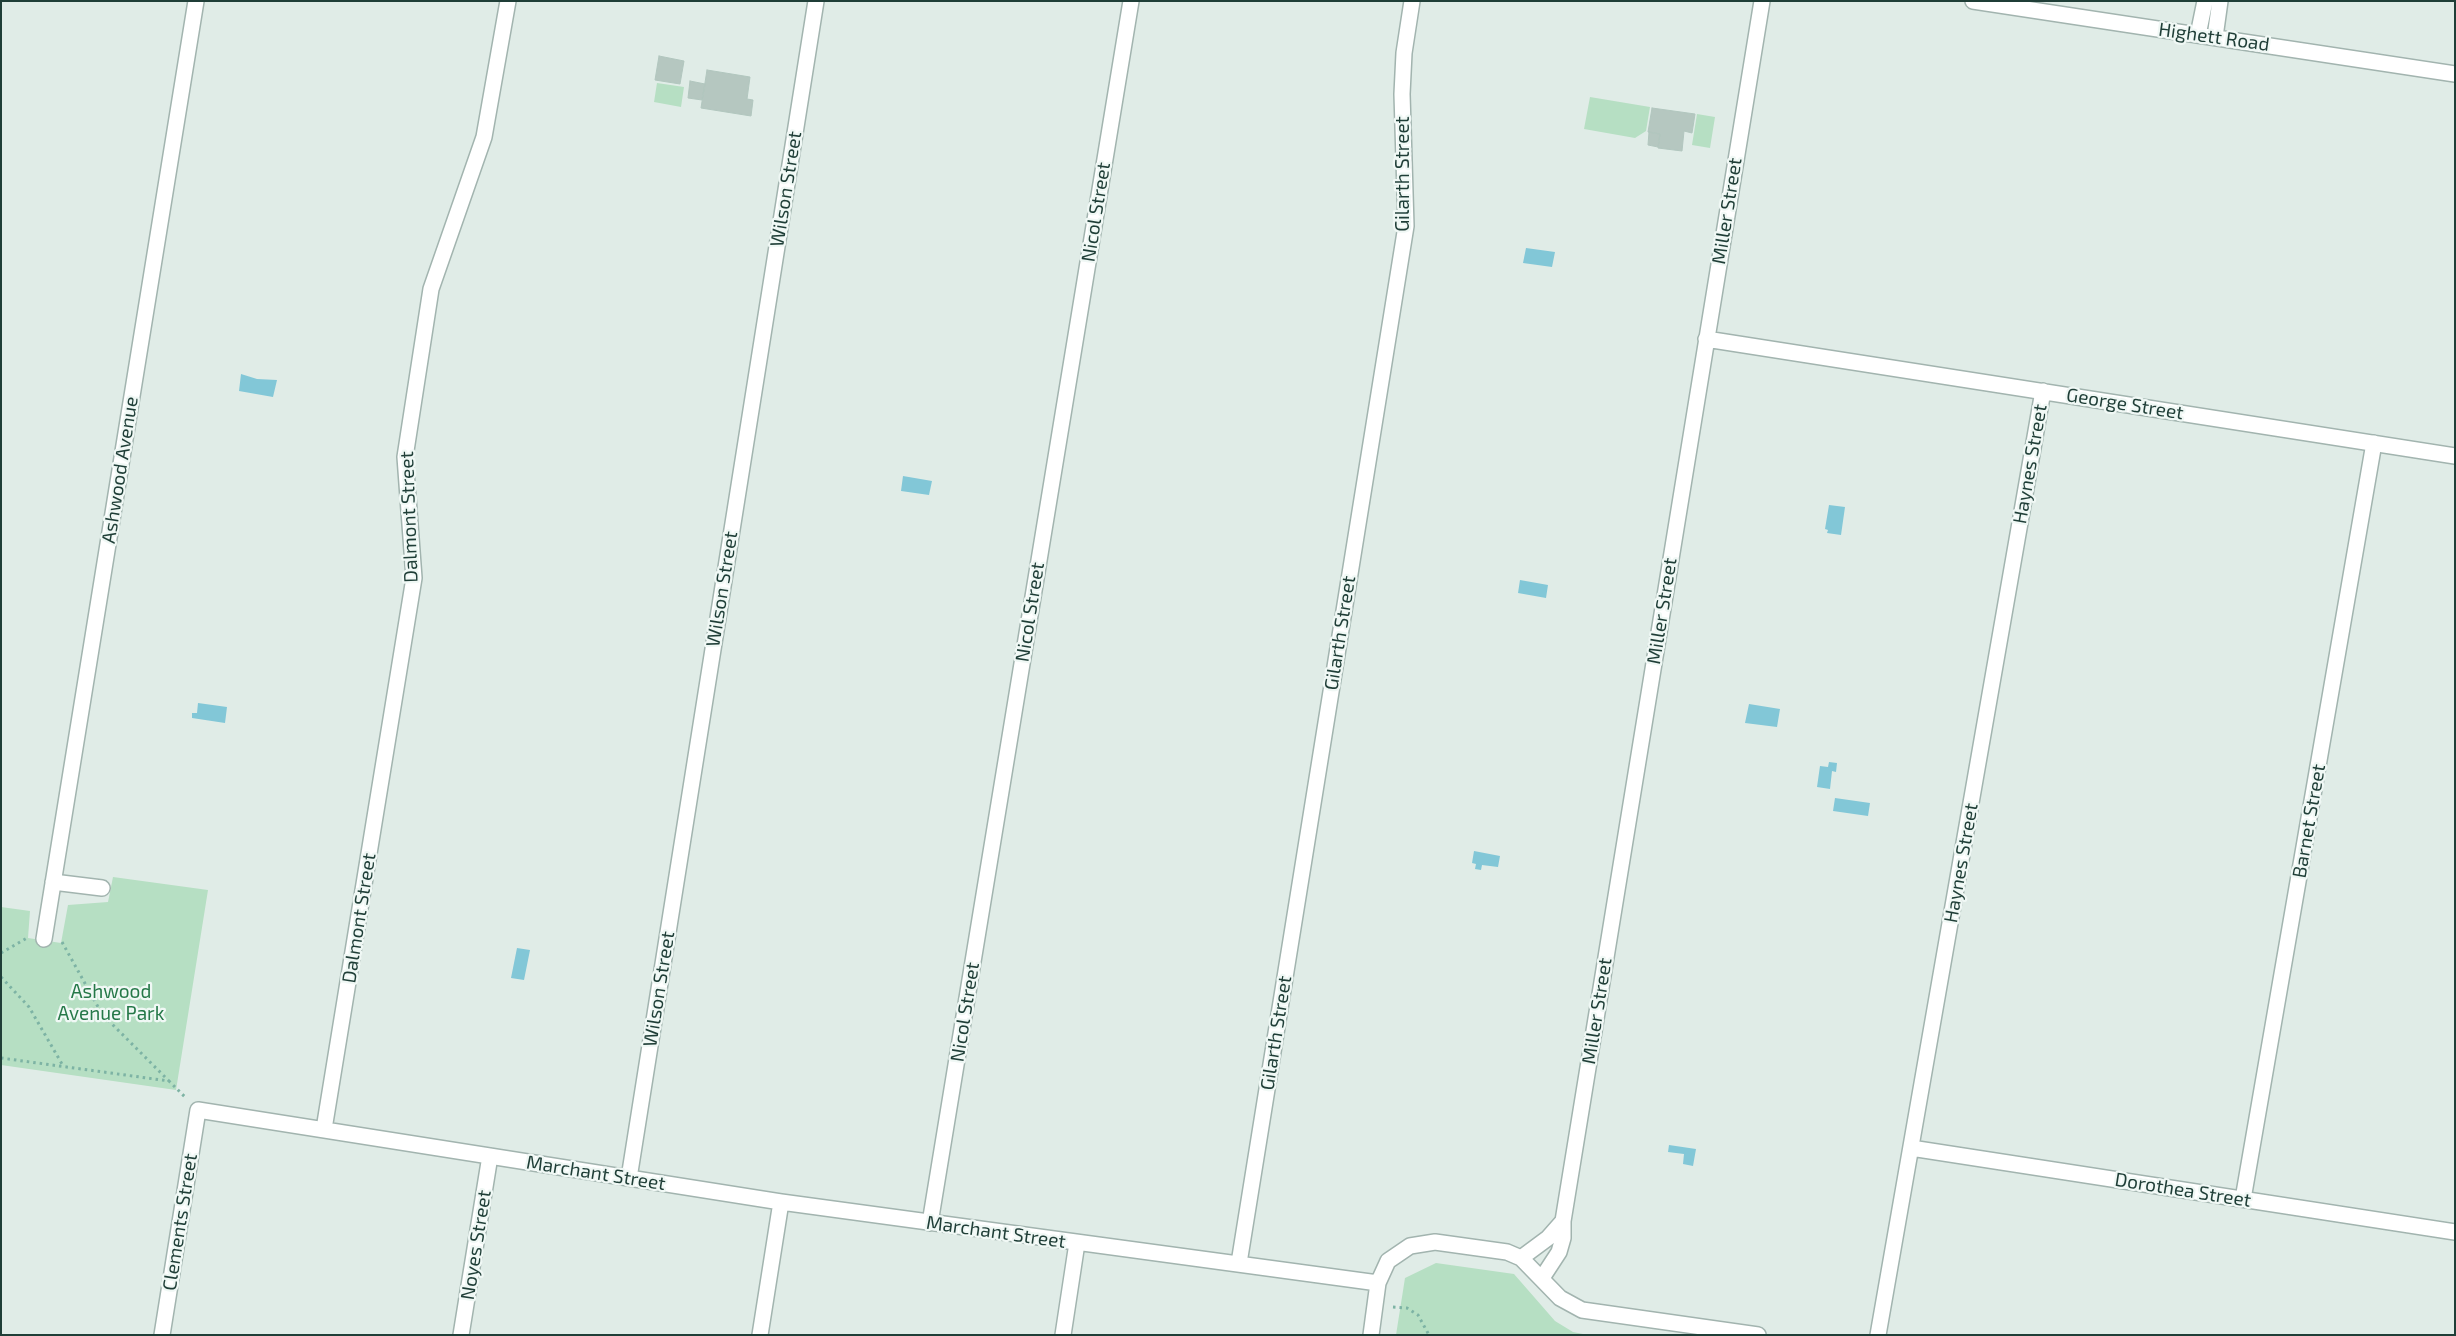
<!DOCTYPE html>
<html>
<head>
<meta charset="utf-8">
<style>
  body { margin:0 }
  #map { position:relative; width:2456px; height:1336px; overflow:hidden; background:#e0ece7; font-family:"Exo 2",sans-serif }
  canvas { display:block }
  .frame { position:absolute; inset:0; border:2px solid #1f3e37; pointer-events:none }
</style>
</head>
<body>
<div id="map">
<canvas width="2456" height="1336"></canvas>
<div class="frame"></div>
</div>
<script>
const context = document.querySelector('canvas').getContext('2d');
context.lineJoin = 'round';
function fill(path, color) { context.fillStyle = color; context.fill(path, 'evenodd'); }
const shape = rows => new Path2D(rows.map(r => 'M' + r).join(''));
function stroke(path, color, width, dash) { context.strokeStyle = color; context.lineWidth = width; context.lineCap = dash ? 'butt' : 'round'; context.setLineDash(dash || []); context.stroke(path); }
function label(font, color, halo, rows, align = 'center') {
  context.font = font + ' "Exo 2",sans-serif'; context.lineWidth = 4.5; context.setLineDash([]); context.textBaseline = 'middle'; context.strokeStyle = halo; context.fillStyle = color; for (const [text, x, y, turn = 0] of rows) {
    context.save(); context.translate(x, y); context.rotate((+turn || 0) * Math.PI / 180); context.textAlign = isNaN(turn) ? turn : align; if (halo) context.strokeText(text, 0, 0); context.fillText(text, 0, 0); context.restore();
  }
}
fill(shape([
  [657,83,684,87,681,107,654,102],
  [1590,97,1650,107,1646,131,1635,138,1584,129],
  [1697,114,1715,117,1710,148,1692,145],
  [113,877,208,890,176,1090,1,1065,1,907,30,911,28,938,61,943,68,905,108,902],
  [1436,1263,1514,1274,1555,1321,1573,1332,1588,1335,1396,1335,1405,1278]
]), '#b6dfc3');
fill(shape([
  [1526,248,1555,252,1552,267,1523,263],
  [241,374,257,379,277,380,273,397,239,391],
  [903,476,932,481,929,495,901,491],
  [1829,505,1845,507,1841,535,1827,533,1828,530,1825,529],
  [1520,580,1548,585,1546,598,1518,593],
  [198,703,227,707,225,723,192,718,192,713,197,713],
  [1749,704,1780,709,1777,727,1745,723],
  [1829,762,1837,763,1836,772,1832,771,1830,789,1817,787,1820,766,1828,767],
  [1835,798,1870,803,1868,816,1833,811],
  [1474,851,1500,856,1498,867,1482,865,1481,870,1475,869,1476,864,1472,863],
  [517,948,530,950,524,980,511,978],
  [1669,1145,1696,1149,1693,1166,1683,1164,1684,1154,1668,1152]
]), '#82c7d7');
const building = shape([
  [659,56,684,61,680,84,655,80,659,56],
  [707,70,750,77,747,99,753,100,751,116,701,108,707,70],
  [690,81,705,84,702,100,688,98,690,81],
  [1652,108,1695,114,1692,133,1684,131,1682,151,1658,148,1660,134,1648,132,1652,108],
  [1649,132,1660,134,1658,147,1648,145,1649,132]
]);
fill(building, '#b5c7c0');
stroke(building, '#b1c6be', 1);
const minor = shape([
  [1973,1,2455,74],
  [2198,35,2205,1],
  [2215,37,2220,1],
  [1706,339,2455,456],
  [53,882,102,888],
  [44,939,196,1],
  [324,1129,414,578,405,457,431,289,484,137,508,1],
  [1911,1148,2455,1232],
  [629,1178,816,1],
  [2243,1199,2374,443],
  [930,1223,1131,1],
  [1521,1258,1548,1238,1563,1221],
  [1239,1263,1406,226,1402,94,1404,53,1412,1],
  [1542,1278,1559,1252,1563,1238,1563,1221,1762,1],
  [162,1335,198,1110,781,1202,1378,1283,1388,1261,1410,1246,1435,1242,1507,1252,1521,1258,1560,1298,1582,1310,1758,1335],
  [461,1335,490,1156],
  [760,1335,781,1202],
  [1063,1335,1077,1243],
  [1371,1335,1378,1283],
  [1878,1335,2043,391]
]);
stroke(minor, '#a2b4af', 18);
stroke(shape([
  [62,942,102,1014,169,1081],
  [1,953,27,938],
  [1,977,29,1007,62,1064],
  [1,1058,169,1081,187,1099],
  [1393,1307,1407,1308,1418,1315,1429,1335]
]), '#7db3a4', 3, [2.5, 4]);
stroke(minor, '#fff', 15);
label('19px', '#1f3e37', '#f0f8f5', [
  ["Highett Road",2214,37,8],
  ["Gilarth Street",1403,174,-90],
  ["Wilson Street",786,189,-81],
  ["Miller Street",1727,211,-81],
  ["Nicol Street",1096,212,-81],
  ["George Street",2125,404,9],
  ["Haynes Street",2030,464,-80],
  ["Ashwood Avenue",120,470,-81],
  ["Dalmont Street",409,517,-92],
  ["Wilson Street",722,589,-81],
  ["Miller Street",1662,611,-81],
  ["Nicol Street",1030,612,-81],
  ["Gilarth Street",1340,633,-81],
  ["Barnet Street",2309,821,-80],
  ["Haynes Street",1961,863,-80],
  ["Dalmont Street",359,918,-81],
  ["Wilson Street",659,989,-81],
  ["Miller Street",1597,1011,-81],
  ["Nicol Street",965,1012,-81],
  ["Gilarth Street",1276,1033,-81],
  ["Marchant Street",596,1173,9],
  ["Dorothea Street",2183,1190,9],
  ["Clements Street",180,1222,-81],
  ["Marchant Street",996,1232,8],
  ["Noyes Street",476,1245,-81]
]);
label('19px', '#257848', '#f0f8f5', [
  ["Ashwood",111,992],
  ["Avenue Park",111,1014]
]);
</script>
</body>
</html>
